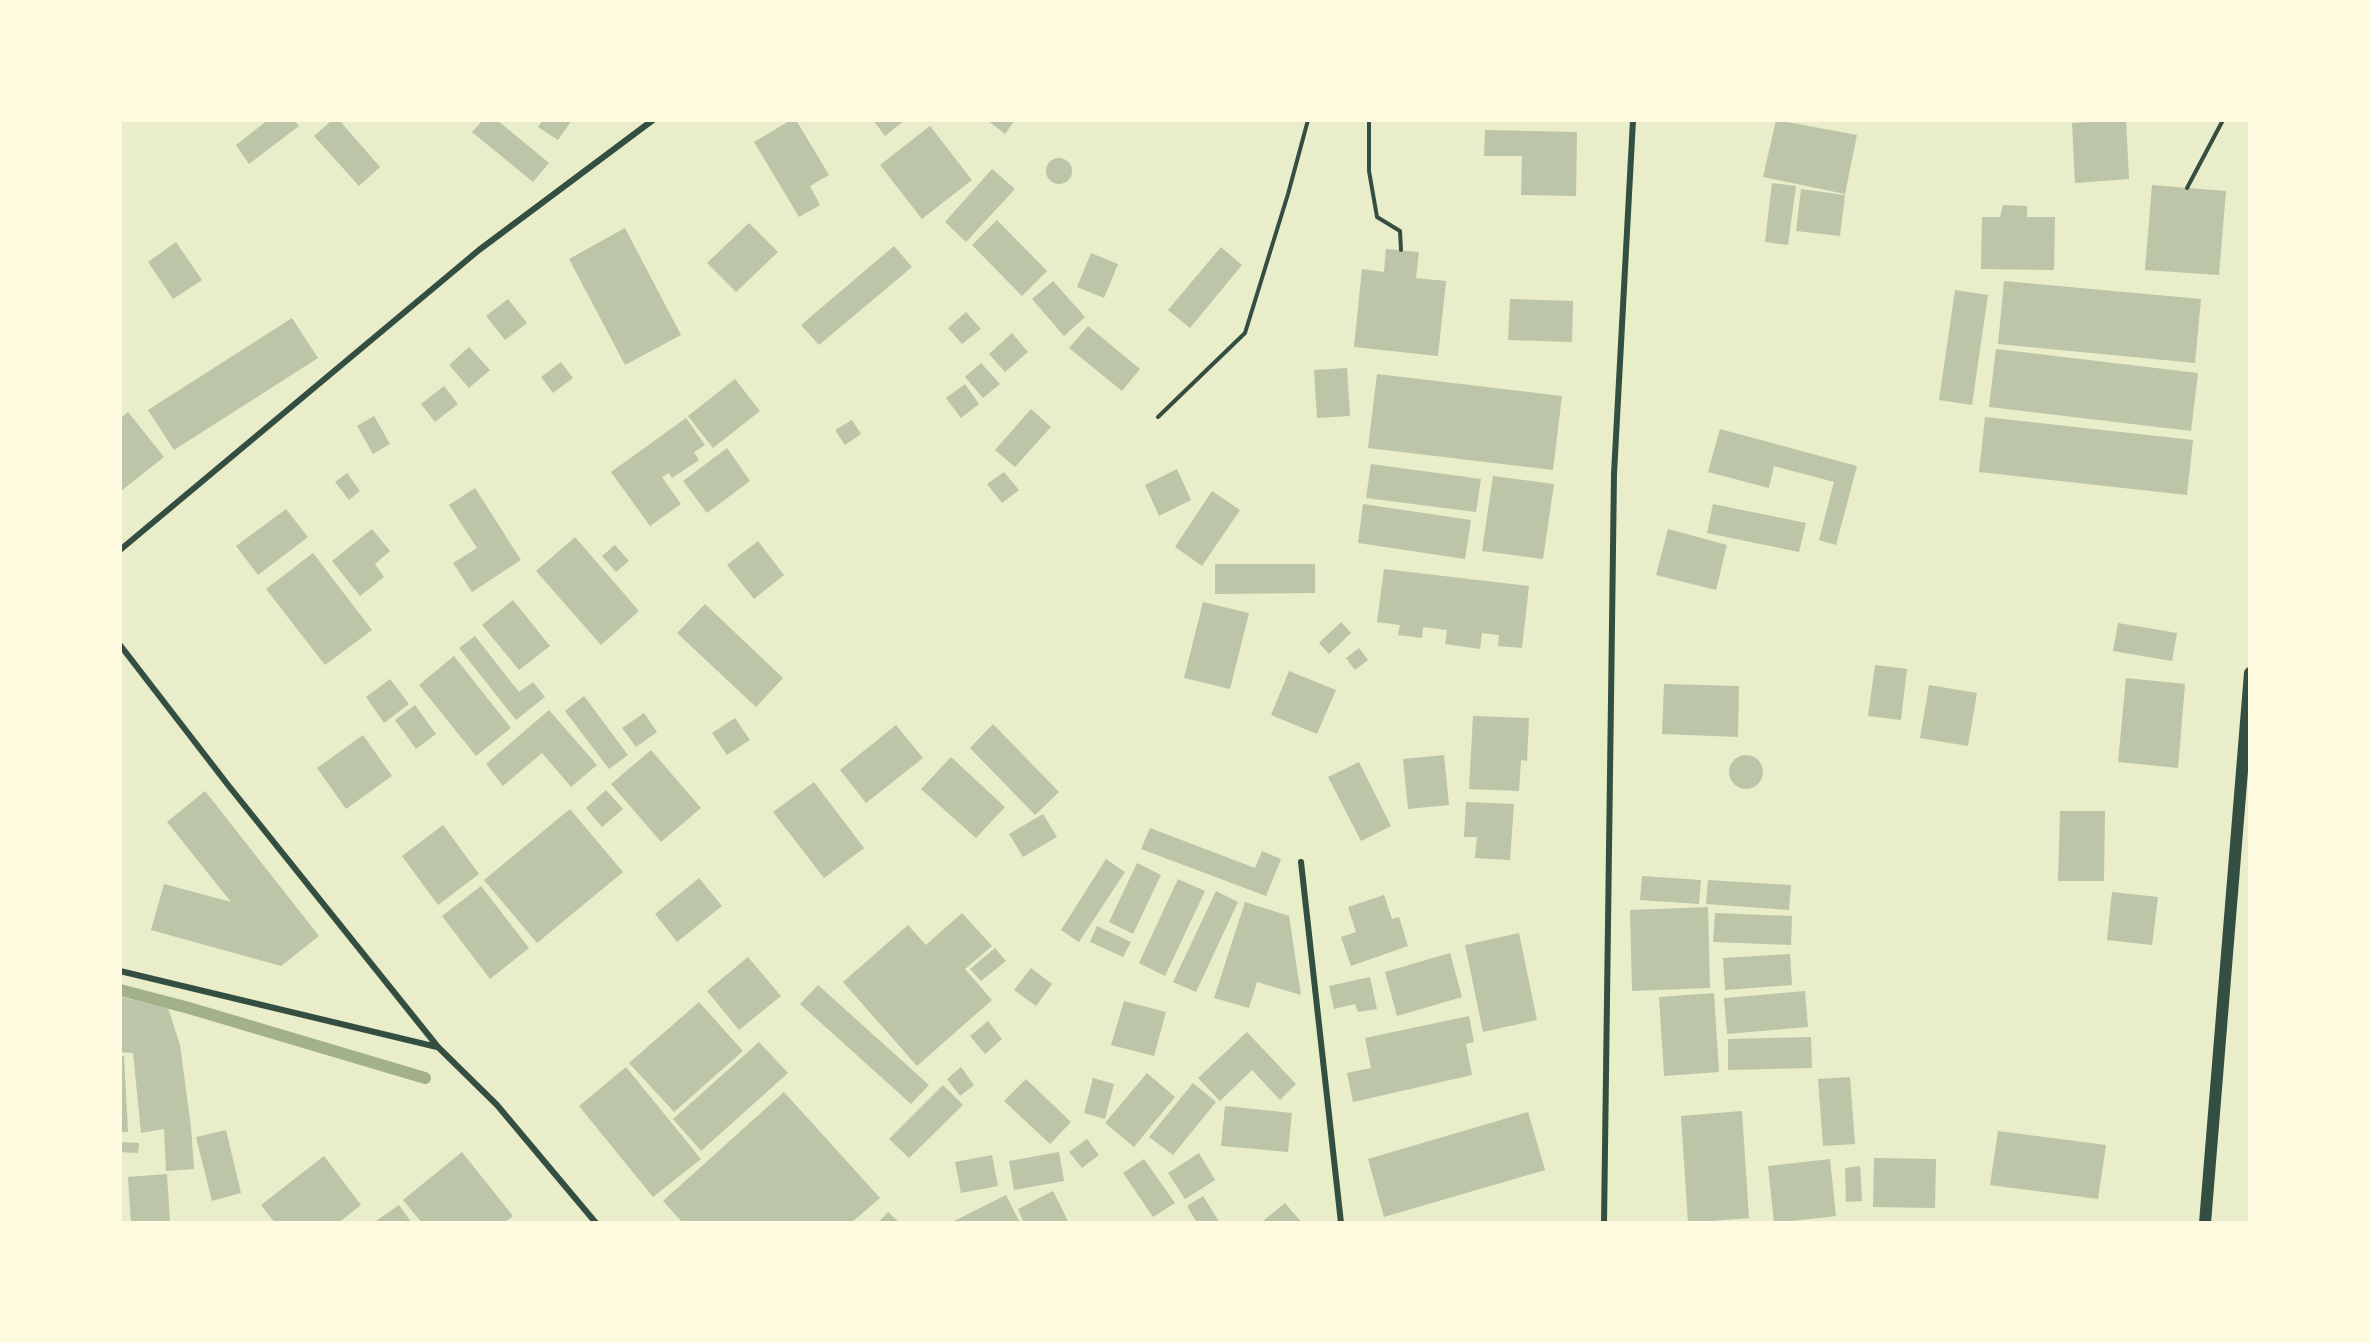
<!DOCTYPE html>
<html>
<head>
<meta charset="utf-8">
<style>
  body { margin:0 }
  #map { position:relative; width:2370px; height:1343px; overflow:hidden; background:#e9edc9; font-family:"Nunito Sans",sans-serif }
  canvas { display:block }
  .frame { position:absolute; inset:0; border:122px solid #fefae0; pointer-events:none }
</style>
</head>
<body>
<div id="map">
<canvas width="2370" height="1343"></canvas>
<div class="frame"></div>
</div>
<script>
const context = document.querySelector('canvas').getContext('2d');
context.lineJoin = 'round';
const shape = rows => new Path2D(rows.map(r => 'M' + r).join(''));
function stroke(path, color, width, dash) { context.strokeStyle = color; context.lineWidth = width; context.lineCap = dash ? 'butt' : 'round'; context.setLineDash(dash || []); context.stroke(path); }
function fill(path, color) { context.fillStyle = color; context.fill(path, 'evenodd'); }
stroke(shape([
  [120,990,189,1008,425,1078]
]), '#a3b18a', 12);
fill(shape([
  [268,120,294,120,299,126,249,164,236,145],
  [332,120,339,120,380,167,359,186,314,136],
  [483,120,497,120,549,163,533,182,472,132],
  [543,120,572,120,558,140,538,127],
  [791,120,796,120,829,175,810,186,820,205,799,217,754,142],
  [873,120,905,120,885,136],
  [987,120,1015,120,1005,134],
  [1776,120,1857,135,1845,194,1763,177],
  [2126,120,2129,179,2075,183,2072,123],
  [930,126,972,180,922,219,880,165],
  [1485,130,1577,132,1576,196,1521,195,1522,156,1484,156],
  '1046 171a13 13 0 1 1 26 0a13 13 0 1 1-26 0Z',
  [992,169,1015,189,966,242,945,222],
  [1772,183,1796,186,1788,245,1765,242],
  [2152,185,2226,191,2219,275,2145,270],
  [1801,189,1845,195,1840,236,1796,231],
  [2003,205,2027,206,2027,217,2055,217,2054,270,1981,269,1982,217,2000,217],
  [997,220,1047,271,1022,296,972,245],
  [749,223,778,252,736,292,707,263],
  [625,228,681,335,625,365,569,259],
  [176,242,202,280,173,299,148,262],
  [894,246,912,267,819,345,801,325],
  [1221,247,1242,265,1190,328,1168,310],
  [1386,249,1419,252,1416,278,1446,281,1438,356,1354,347,1362,269,1384,272],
  [1091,253,1118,264,1104,298,1077,287],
  [1053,281,1085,317,1064,336,1032,299],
  [2004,281,2201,299,2195,363,1998,344],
  [1955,290,1988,295,1972,405,1939,400],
  [508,299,527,323,505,340,486,316],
  [1510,299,1573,301,1572,342,1508,340],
  [966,312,981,329,962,344,948,328],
  [292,318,318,358,174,450,148,410],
  [1088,326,1140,369,1122,391,1069,348],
  [1012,333,1028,352,1005,372,989,354],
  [469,347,490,370,469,388,449,365],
  [1996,349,2198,373,2191,431,1989,407],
  [561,362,573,378,553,393,541,377],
  [981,363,1000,384,983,398,965,377],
  [1347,368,1350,416,1317,418,1314,370],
  [1377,374,1562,396,1553,470,1368,448],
  [735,379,760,411,713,448,688,416],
  [965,384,979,404,961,418,946,398],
  [444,386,458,404,435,422,421,404],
  [1031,409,1051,427,1015,467,995,450],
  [128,412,164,457,121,491,120,419],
  [374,416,390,444,373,454,357,426],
  [1985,417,2193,440,2187,495,1979,472],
  [686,418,705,445,694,452,699,460,672,478,669,473,662,477,681,504,650,526,611,472],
  [852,420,861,434,845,445,835,430],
  [1720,429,1857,466,1836,545,1819,540,1834,482,1774,466,1769,488,1708,472],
  [727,448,750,481,707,513,683,481],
  [1371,464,1481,479,1476,512,1366,498],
  [1177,469,1191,500,1159,516,1145,485],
  [1004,472,1019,490,1002,503,987,484],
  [347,473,360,491,349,500,335,482],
  [1493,476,1554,484,1543,559,1482,551],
  [475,488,521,560,472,592,453,563,477,548,449,505],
  [1212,491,1240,510,1202,566,1175,547],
  [1363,504,1471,520,1465,559,1358,543],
  [1713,504,1806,523,1799,552,1707,533],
  [286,509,308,537,258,575,236,546],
  [372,529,390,551,375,564,384,577,360,596,332,561],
  [1668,529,1727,545,1716,590,1656,575],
  [575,537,639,611,601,645,536,571],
  [758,541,784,575,754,599,727,565],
  [615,545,629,561,616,572,602,556],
  [313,553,372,630,325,665,266,589],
  [1215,564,1315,564,1315,593,1215,594],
  [1384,569,1529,586,1522,648,1498,646,1499,635,1482,633,1480,649,1445,644,1447,630,1423,627,1422,638,1398,635,1400,625,1377,622],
  [513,600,550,646,519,670,482,625],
  [1203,602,1249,613,1230,689,1184,678],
  [705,604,783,678,756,707,677,633],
  [1341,622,1351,633,1329,654,1319,643],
  [2118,623,2177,633,2172,661,2113,651],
  [475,636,519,692,533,682,545,697,516,720,459,648],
  [1359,648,1368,660,1355,670,1346,658],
  [454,656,511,728,476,756,419,685],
  [1875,665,1907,669,1901,720,1868,716],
  [1289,671,1336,690,1317,734,1271,715],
  [2126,678,2185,684,2178,768,2118,762],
  [390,679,409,704,384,723,366,697],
  [1664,684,1739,686,1738,737,1662,734],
  [1929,685,1977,693,1968,746,1920,738],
  [584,696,628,755,609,769,565,711],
  [415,705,436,734,416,749,395,720],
  [549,710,597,765,571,787,542,753,503,786,486,764],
  [644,713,657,732,636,747,622,728],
  [1473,716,1529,718,1527,761,1521,760,1519,791,1469,789],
  [735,718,750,740,727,755,712,733],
  [993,724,1059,792,1035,815,970,748],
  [896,725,923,758,866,803,840,770],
  [363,735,392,776,346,809,317,768],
  [651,750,701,808,661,842,611,784],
  '1729 772a17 17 0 1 1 34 0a17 17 0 1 1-34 0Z',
  [1444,755,1449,805,1408,809,1403,759],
  [951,757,1005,807,976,838,921,789],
  [1359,762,1391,826,1361,841,1328,777],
  [814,782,864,848,824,878,773,812],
  [606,790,623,809,602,827,586,808],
  [205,791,319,936,281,966,151,930,164,884,231,902,167,822],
  [1466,802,1514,804,1510,860,1475,858,1477,837,1464,837],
  [570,809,623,872,537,943,484,880],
  [2060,811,2105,811,2104,881,2058,881],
  [1043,814,1057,837,1023,857,1009,834],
  [443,825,479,874,438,905,402,856],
  [1150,828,1255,868,1262,851,1281,859,1266,896,1141,849],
  [1106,859,1125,872,1079,942,1061,930],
  [1137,863,1161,875,1133,934,1109,922],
  [1642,876,1701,880,1699,904,1640,900],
  [699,878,722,906,677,942,655,914],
  [1178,879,1205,891,1165,976,1139,963],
  [1708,880,1791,885,1789,910,1706,904],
  [481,886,529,948,490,979,442,916],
  [1216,891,1238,902,1196,992,1173,982],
  [2112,892,2158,897,2152,945,2107,940],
  [1384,895,1392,919,1399,917,1408,946,1351,966,1341,937,1356,932,1348,907],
  [1245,902,1289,916,1301,995,1257,982,1249,1008,1214,998],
  [1708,907,1710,988,1632,991,1630,910],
  [962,913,992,946,965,969,992,1000,917,1066,843,982,908,925,926,945],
  [1715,913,1792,916,1791,945,1713,942],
  [1097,926,1131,942,1123,957,1090,942],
  [1519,933,1537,1020,1483,1032,1465,945],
  [995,948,1006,961,981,981,970,969],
  [1450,953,1462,997,1397,1016,1385,972],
  [1790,954,1792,985,1725,990,1723,958],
  [748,957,781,996,739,1030,707,991],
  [1031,968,1052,984,1036,1006,1014,990],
  [1370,977,1377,1009,1358,1012,1355,1004,1334,1009,1329,986],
  [818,985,929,1085,911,1104,800,1004],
  [1805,991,1808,1027,1727,1034,1724,998],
  [1714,993,1719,1072,1664,1076,1659,997],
  [120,997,168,1008,180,1045,191,1127,194,1169,166,1171,164,1129,141,1133,133,1053,120,1052],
  [1124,1001,1166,1012,1154,1056,1111,1045],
  [699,1002,743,1051,674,1112,629,1063],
  [1469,1016,1474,1042,1466,1044,1472,1075,1353,1102,1347,1073,1371,1068,1365,1038],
  [988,1021,1002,1039,985,1054,970,1036],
  [1247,1032,1296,1084,1280,1100,1252,1070,1220,1101,1198,1078],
  [1811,1037,1812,1068,1728,1070,1728,1039],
  [759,1042,788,1073,701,1151,673,1119],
  [120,1056,124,1056,128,1132,120,1132],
  [626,1067,701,1159,653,1197,579,1106],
  [961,1067,974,1085,960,1096,947,1079],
  [1147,1073,1175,1097,1134,1147,1105,1123],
  [1850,1077,1855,1144,1823,1146,1818,1079],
  [1093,1078,1114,1084,1105,1119,1084,1113],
  [1026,1079,1071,1122,1050,1144,1004,1101],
  [1193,1083,1216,1102,1173,1155,1149,1137],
  [943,1085,963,1105,909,1158,889,1139],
  [784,1092,880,1198,851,1223,683,1223,663,1201],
  [1225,1106,1292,1113,1288,1152,1221,1146],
  [1742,1111,1749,1218,1688,1223,1681,1116],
  [1528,1112,1545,1170,1384,1217,1368,1159],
  [226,1130,241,1193,212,1201,196,1137],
  [1998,1131,2106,1145,2098,1199,1990,1185],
  [1087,1139,1099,1155,1082,1168,1069,1152],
  [120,1142,139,1143,138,1153,120,1152],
  [462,1152,513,1216,504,1223,422,1223,403,1200],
  [1059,1152,1064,1181,1014,1190,1009,1161],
  [1199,1153,1215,1180,1185,1199,1168,1173],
  [992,1155,998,1186,961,1193,955,1162],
  [324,1156,361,1205,338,1223,275,1223,261,1205],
  [1874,1158,1936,1159,1935,1208,1873,1207],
  [1144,1159,1175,1203,1153,1217,1123,1173],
  [1830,1159,1836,1216,1774,1223,1768,1166],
  [1860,1166,1862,1201,1846,1202,1845,1168],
  [167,1174,170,1223,131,1223,128,1177],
  [1053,1191,1069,1223,1024,1223,1018,1209],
  [1006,1195,1020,1223,950,1223],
  [1203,1196,1220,1223,1197,1223,1187,1206],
  [1285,1203,1302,1223,1265,1223,1263,1221],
  [399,1205,412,1223,373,1223],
  [888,1212,900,1223,878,1223]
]), '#bcc5a7');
stroke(shape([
  [1369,120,1369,171,1377,217,1400,231,1401,250],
  [2187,188,2223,120],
  [1158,417,1245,333,1288,194,1308,120]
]), '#344e41', 4);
stroke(shape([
  [120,550,479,250,653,120],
  [120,645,228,785,438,1047,497,1105,596,1223],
  [1301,862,1341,1223],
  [120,971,437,1047],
  [1604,1223,1614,474,1633,120]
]), '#344e41', 6);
stroke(shape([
  [2205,1223,2250,673]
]), '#344e41', 12);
</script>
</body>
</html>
